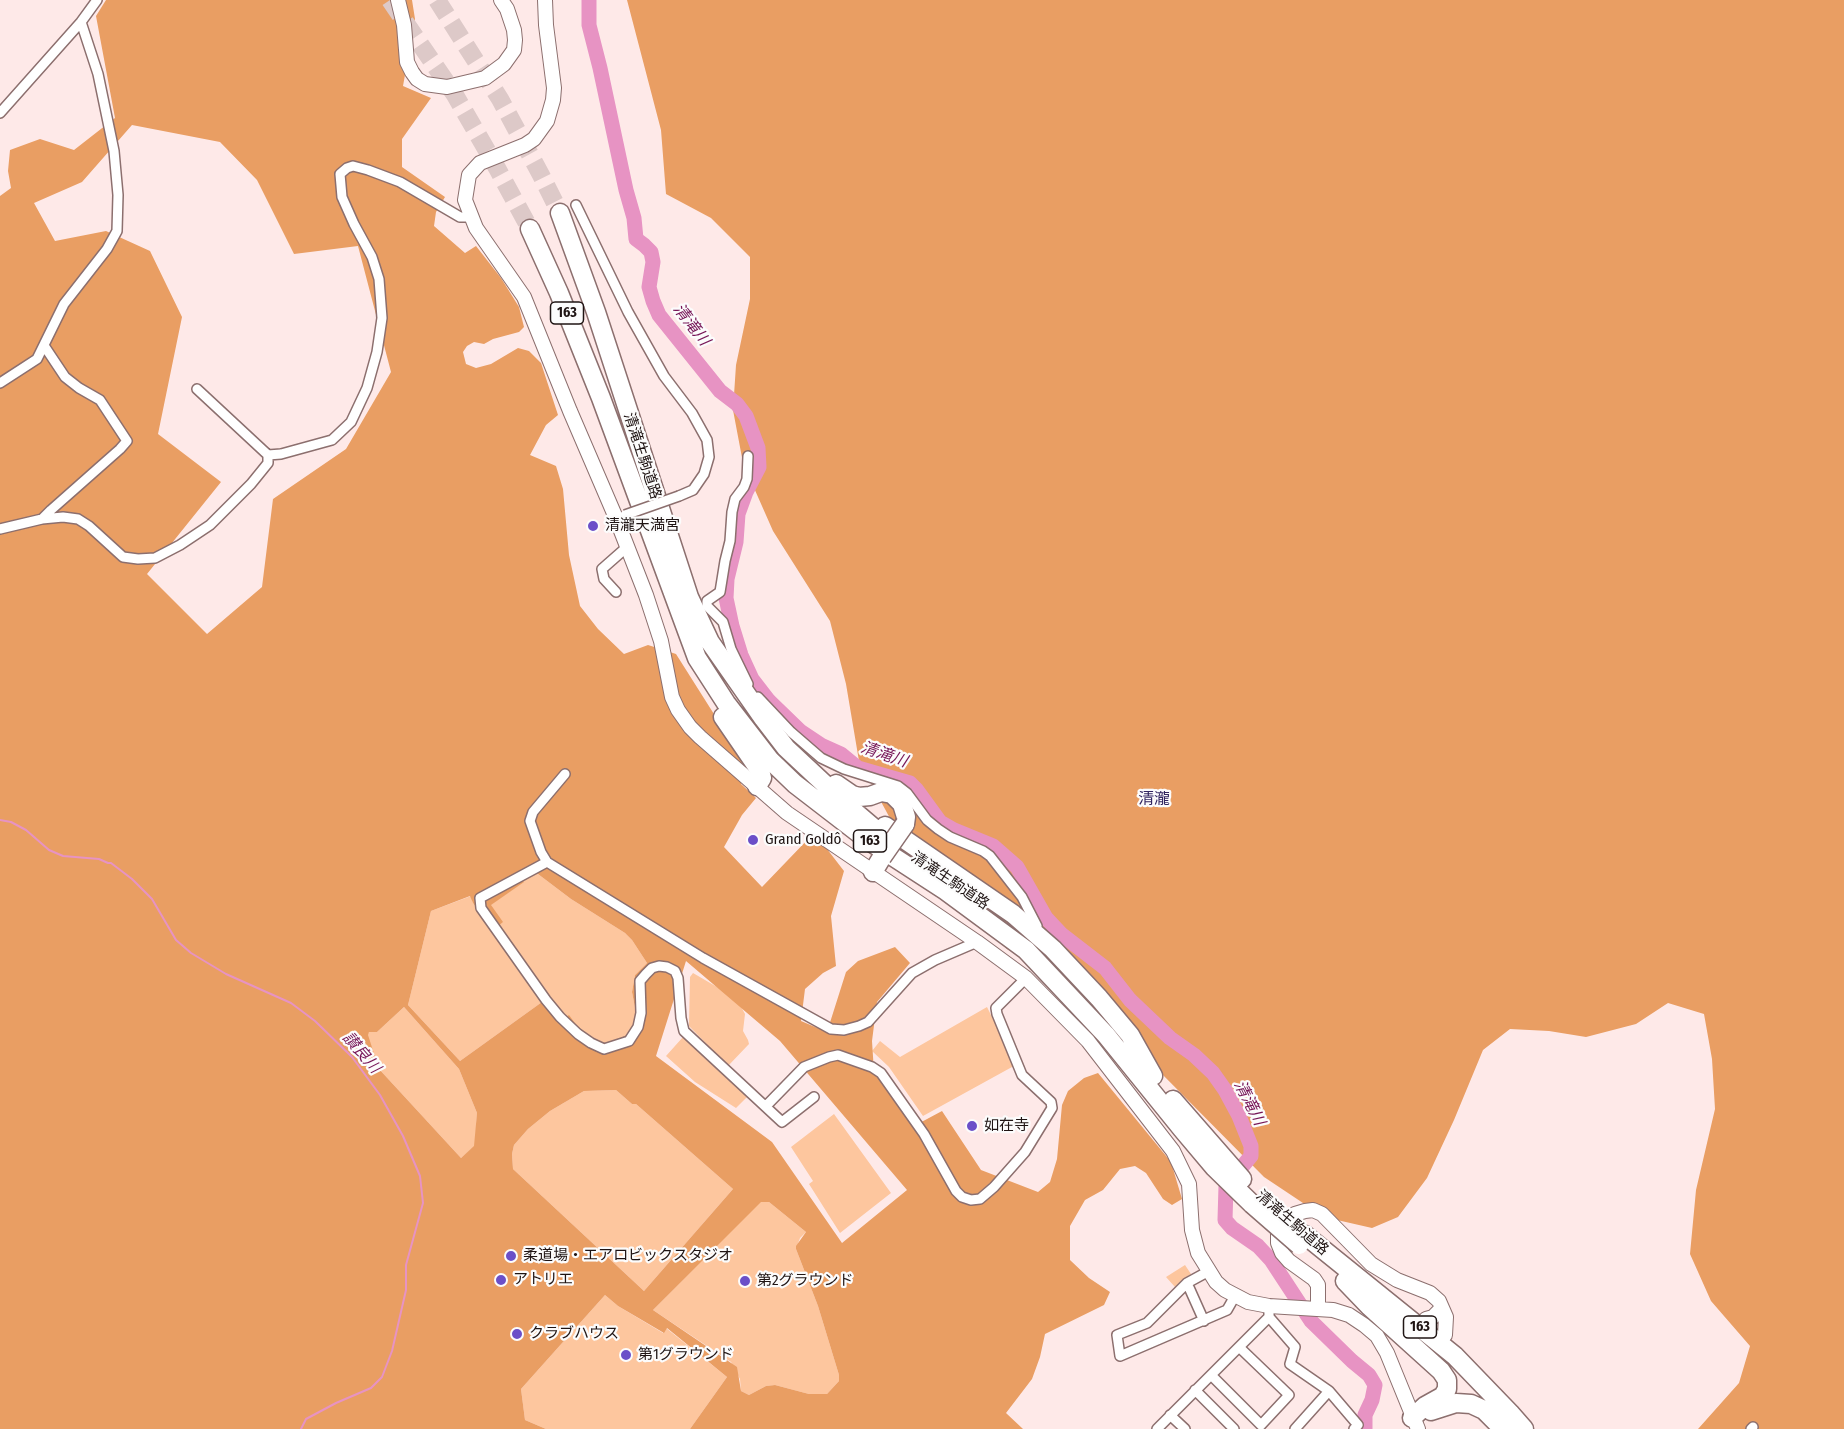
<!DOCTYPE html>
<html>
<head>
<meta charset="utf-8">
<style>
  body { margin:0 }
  canvas { display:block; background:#fee9e8 }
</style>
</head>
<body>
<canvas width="1844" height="1429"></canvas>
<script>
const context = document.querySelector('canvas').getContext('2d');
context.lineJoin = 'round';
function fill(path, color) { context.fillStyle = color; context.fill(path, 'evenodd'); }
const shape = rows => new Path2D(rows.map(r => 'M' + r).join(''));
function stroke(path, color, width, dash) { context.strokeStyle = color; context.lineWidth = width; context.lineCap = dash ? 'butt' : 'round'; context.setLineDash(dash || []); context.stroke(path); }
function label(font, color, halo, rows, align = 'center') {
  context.font = font + ' "Fira Sans Condensed","Noto Sans JP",sans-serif'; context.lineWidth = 4.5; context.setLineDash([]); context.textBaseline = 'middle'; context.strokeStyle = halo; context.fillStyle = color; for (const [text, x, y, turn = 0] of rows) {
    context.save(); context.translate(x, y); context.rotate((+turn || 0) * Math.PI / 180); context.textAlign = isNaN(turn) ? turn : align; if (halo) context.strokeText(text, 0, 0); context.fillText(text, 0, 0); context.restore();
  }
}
fill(shape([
  [534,871,571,899,625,933,632,940,647,963,635,975,632,992,637,1018,635,1025,628,1034,612,1042,603,1043,590,1039,577,1026,565,1019,498,925,490,905,523,882,521,878],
  [471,896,473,903,542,1002,460,1061,408,1005,431,911],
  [693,973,729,994,739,1003,745,1014,743,1031,748,1040,749,1044,728,1066,689,1026,690,977],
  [404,1007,459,1069,477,1113,475,1146,461,1158,379,1069,367,1035,369,1032,377,1032],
  [987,1007,1014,1061,1012,1067,923,1116,889,1067,872,1051,880,1041,900,1057],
  [683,1037,748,1096,736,1108,695,1082,666,1056],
  [616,1090,632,1104,636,1104,733,1189,644,1291,513,1169,512,1154,514,1145,528,1129,550,1111,584,1091],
  [834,1114,891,1193,840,1233,809,1184,813,1181,791,1147],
  [761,1201,769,1202,806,1232,800,1238,796,1249,818,1306,839,1375,839,1381,827,1394,809,1394,775,1385,766,1386,749,1395,741,1391,740,1379,731,1362,653,1310],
  [1185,1265,1191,1274,1182,1280,1175,1287,1166,1277],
  [605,1295,618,1306,663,1333,666,1328,727,1377,690,1429,546,1429,525,1420,521,1389]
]), '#fdc69e');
fill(shape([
  [106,0,412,0,415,19,403,86,431,98,402,139,402,167,445,197,436,212,434,226,465,253,476,246,501,278,519,307,524,327,519,332,493,339,484,344,474,342,467,346,463,352,466,364,476,368,491,364,518,348,529,351,541,363,558,415,546,425,530,455,556,466,563,489,569,555,580,606,598,629,624,654,648,645,676,654,743,760,741,784,756,798,742,815,724,847,762,887,811,836,827,849,844,871,831,916,836,966,823,973,805,989,801,1021,827,1032,846,972,858,961,895,947,910,963,877,1002,872,1041,874,1072,914,1126,942,1111,981,1170,1038,1192,1050,1182,1057,1159,1062,1105,1068,1091,1084,1078,1098,1073,1171,1162,1182,1199,1172,1205,1163,1199,1146,1173,1135,1166,1120,1169,1103,1190,1085,1200,1070,1226,1070,1260,1089,1278,1110,1292,1104,1305,1045,1334,1040,1357,1032,1379,1006,1413,1023,1429,690,1429,727,1377,667,1328,664,1333,618,1306,605,1295,521,1389,525,1420,546,1429,0,1429,0,196,11,188,8,171,10,150,40,139,74,150,115,118,96,16],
  [132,125,220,142,257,180,294,254,358,246,391,372,346,449,273,499,262,587,207,634,147,574,221,482,158,434,182,317,150,251,106,231,55,241,34,203,82,182],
  [534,871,571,899,625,933,632,940,647,963,635,975,632,992,637,1018,635,1025,628,1034,612,1042,603,1043,590,1039,577,1026,569,1015,565,1018,498,926,503,922,491,905,524,882,521,879],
  [470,896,473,903,542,1002,460,1061,408,1005,431,911],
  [686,961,780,1041,907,1190,842,1243,772,1142,656,1056],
  [404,1007,459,1069,477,1113,474,1146,461,1158,379,1069,368,1035,369,1032,377,1032],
  [616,1090,632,1104,636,1104,733,1189,644,1291,513,1169,512,1154,514,1145,528,1129,550,1111,584,1091],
  [761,1202,769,1202,806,1232,796,1246,796,1249,818,1306,839,1375,839,1381,827,1394,809,1394,775,1385,766,1386,749,1395,741,1391,737,1367,653,1310],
  [627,0,1844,0,1844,1429,1698,1429,1739,1383,1750,1346,1711,1301,1690,1254,1696,1190,1715,1109,1712,1059,1704,1014,1668,1003,1636,1024,1586,1037,1549,1031,1510,1029,1483,1050,1454,1120,1427,1178,1398,1217,1372,1228,1324,1217,1264,1177,1159,1071,1055,975,1007,949,932,882,892,822,859,761,846,684,830,621,773,531,743,463,733,410,736,365,750,299,750,257,711,218,666,194,661,130]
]), '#e99e63');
stroke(shape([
  [0,820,11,822,26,830,49,850,63,856,99,859,108,863,111,863,132,879,152,899,176,940,191,953,226,974,291,1003,315,1021,352,1057,380,1095,403,1136,420,1176,423,1203,406,1265,406,1290,392,1351,382,1377,371,1388,336,1403,306,1419,301,1429]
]), '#e793c3', 2);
stroke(shape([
  [589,0,589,25,600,68,626,190,634,218,636,239,644,245,651,252,653,262,649,287,653,301,659,315,720,391,737,404,746,416,758,448,759,467,746,492,738,514,736,542,727,579,726,598,732,626,741,655,752,679,769,701,800,731,821,745,841,754,858,768,910,783,916,789,940,822,954,830,993,846,1017,867,1046,918,1061,934,1105,968,1130,1000,1170,1038,1194,1055,1213,1073,1225,1090,1239,1116,1251,1146,1251,1156,1226,1186,1225,1220,1232,1228,1258,1246,1271,1260,1311,1321,1352,1361,1369,1375,1375,1385,1372,1400,1365,1415,1365,1429]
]), '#e793c3', 15);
stroke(shape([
  [390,0,455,95,497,168,530,229],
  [437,0,500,99,541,175,560,213]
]), '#ddc9c8', 18, [18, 9]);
const street = shape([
  [0,113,81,22,97,0],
  [576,205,628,312,664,376,692,413,707,440,709,457,704,474,693,490,679,496],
  [0,383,37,359,64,304,107,249,117,231,118,195,114,151,98,74,81,22],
  [268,455,281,454,332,440,351,422,367,388,377,352,382,318,379,279,372,257,354,224,342,197,340,174,347,168,353,166,368,170,400,182,460,217,471,217],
  [42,519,51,510,120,449,127,441,100,400,79,388,65,377,45,347],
  [0,529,42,519,63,517,78,519,89,526,123,557,138,559,155,558,180,545,210,525,251,484,268,463,268,455,197,389],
  [616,592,604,579,602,569,627,547],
  [748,684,731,649,723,622,707,606,707,601,720,592,725,561,730,541,732,512,735,499,744,487,747,479,748,456],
  [758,697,791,732,821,758,844,769,898,786,907,793,927,820,938,829,950,837,983,851,990,856,1022,897,1037,926,1035,929],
  [565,774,533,812,530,821,541,852,547,862,703,958,831,1029,844,1030,859,1026,868,1022,912,973,935,960,977,942],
  [547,862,480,898,481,908,546,1000,560,1017,578,1034,591,1043,604,1049,629,1041,638,1027,641,1013,640,981,646,974,652,968,659,966,667,967,675,971,678,978,681,1018,684,1031,782,1122,814,1097],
  [766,1106,804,1067,829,1057,838,1055,872,1067,881,1073,924,1134,956,1191,962,1197,971,1200,980,1199,994,1187,1025,1152,1052,1108,1051,1102,1022,1075,997,1014,996,1008,1026,978],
  [1209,1271,1187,1283,1147,1323,1117,1335,1120,1356,1227,1310,1235,1296],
  [1187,1283,1204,1321],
  [1269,1317,1295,1347,1290,1364,1329,1391],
  [1211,1375,1261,1425,1289,1395,1239,1347],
  [1195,1390,1234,1429],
  [1170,1415,1185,1429],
  [1157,1429,1269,1317,1269,1306],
  [1295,1429,1329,1391,1358,1425,1354,1429],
  [1751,1429,1753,1427]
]);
const secondary = shape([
  [398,0,404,25,407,62,412,72,417,79,425,84,447,87,485,78,504,64,514,50,515,40,514,30,507,9,501,0],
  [545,0,546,25,554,88,553,100,547,121,534,139,525,145,480,163,469,175,465,200,476,228,524,297,570,411,616,518,646,595,661,641,672,697,678,710,690,727,700,737,787,813,977,942,1026,978,1088,1041,1173,1151,1189,1184,1192,1230,1198,1253,1216,1282,1225,1290,1248,1302,1269,1306,1333,1310,1349,1315,1364,1325,1377,1336,1387,1353,1418,1429],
  [1318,1308,1318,1285,1314,1279,1289,1261,1282,1253,1278,1243,1278,1234,1283,1225,1295,1214,1305,1211,1313,1210,1322,1214,1371,1264,1397,1280,1430,1293,1439,1301,1446,1317,1445,1335],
  [1426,1319,1433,1317,1442,1308]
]);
const highway = shape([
  [560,213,596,312,689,597,710,642,763,718,786,748,848,806,875,829,890,840],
  [530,229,559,293,601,398,697,658,726,703,770,760,795,784,869,841,946,891,1026,950,1106,1035,1182,1129,1214,1167,1252,1204],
  [723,717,760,771,762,778,757,786],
  [836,784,852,795,859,797,870,796,881,792,892,794,902,804,906,817,905,824],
  [885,826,1013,914,1053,949,1099,998,1130,1035,1153,1076],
  [873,872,882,857],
  [1173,1100,1242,1179],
  [1305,1235,1455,1356,1510,1413,1524,1429],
  [1345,1281,1369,1306,1441,1371,1447,1380,1447,1389,1443,1396,1425,1406,1412,1418],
  [1431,1411,1456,1403,1471,1404,1484,1410,1503,1429]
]);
stroke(street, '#8c6f6e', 12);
stroke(secondary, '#8c6f6e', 16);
stroke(highway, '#8c6f6e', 21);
stroke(street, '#fff', 9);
stroke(secondary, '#fff', 14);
stroke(highway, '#fff', 18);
const streetBridge = shape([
  [625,515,679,496]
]);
const highwayBridge = shape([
  [882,857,905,824],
  [1252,1204,1299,1245]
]);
stroke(streetBridge, '#8c6f6e', 12, []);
stroke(highwayBridge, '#8c6f6e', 21, []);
stroke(streetBridge, '#fff', 9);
stroke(highwayBridge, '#fff', 18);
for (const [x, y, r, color] of [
  [593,526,6,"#6b4fc8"],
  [753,840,6,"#6b4fc8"],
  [972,1126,6,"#6b4fc8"],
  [511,1256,6,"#6b4fc8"],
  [501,1280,6,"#6b4fc8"],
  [745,1281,6,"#6b4fc8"],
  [517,1334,6,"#6b4fc8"],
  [626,1355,6,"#6b4fc8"]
]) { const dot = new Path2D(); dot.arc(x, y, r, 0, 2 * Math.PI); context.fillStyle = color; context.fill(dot); stroke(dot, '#fcfcfc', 2); }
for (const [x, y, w] of [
  [567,313,33],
  [870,841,33],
  [1420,1327,33]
]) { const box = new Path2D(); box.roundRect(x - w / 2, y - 11, w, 22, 4.5); context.fillStyle = '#fcfcfc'; context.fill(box); stroke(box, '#1f1413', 1.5); }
label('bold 14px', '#1f1413', null, [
  ["163",567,313],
  ["163",870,841],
  ["163",1420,1327]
]);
label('15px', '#1f1413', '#fcfcfc', [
  ["清滝生駒道路",642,456,72],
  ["清滝生駒道路",950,881,34],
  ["清滝生駒道路",1292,1223,41]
]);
label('15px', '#1f1413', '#fcfcfc', [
  ["清瀧天満宮",605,526],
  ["Grand Goldô",765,840],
  ["如在寺",984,1126],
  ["柔道場・エアロビックスタジオ",523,1256],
  ["アトリエ",513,1280],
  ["第2グラウンド",757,1281],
  ["クラブハウス",529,1334],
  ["第1グラウンド",638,1355]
], 'left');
label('italic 16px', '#761557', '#fcfcfc', [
  ["清滝川",691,325,52],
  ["清滝川",884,755,19],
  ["讃良川",361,1053,49],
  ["清滝川",1249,1103,63]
]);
label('16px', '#322560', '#fcfcfc', [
  ["清瀧",1154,800]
]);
</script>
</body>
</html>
